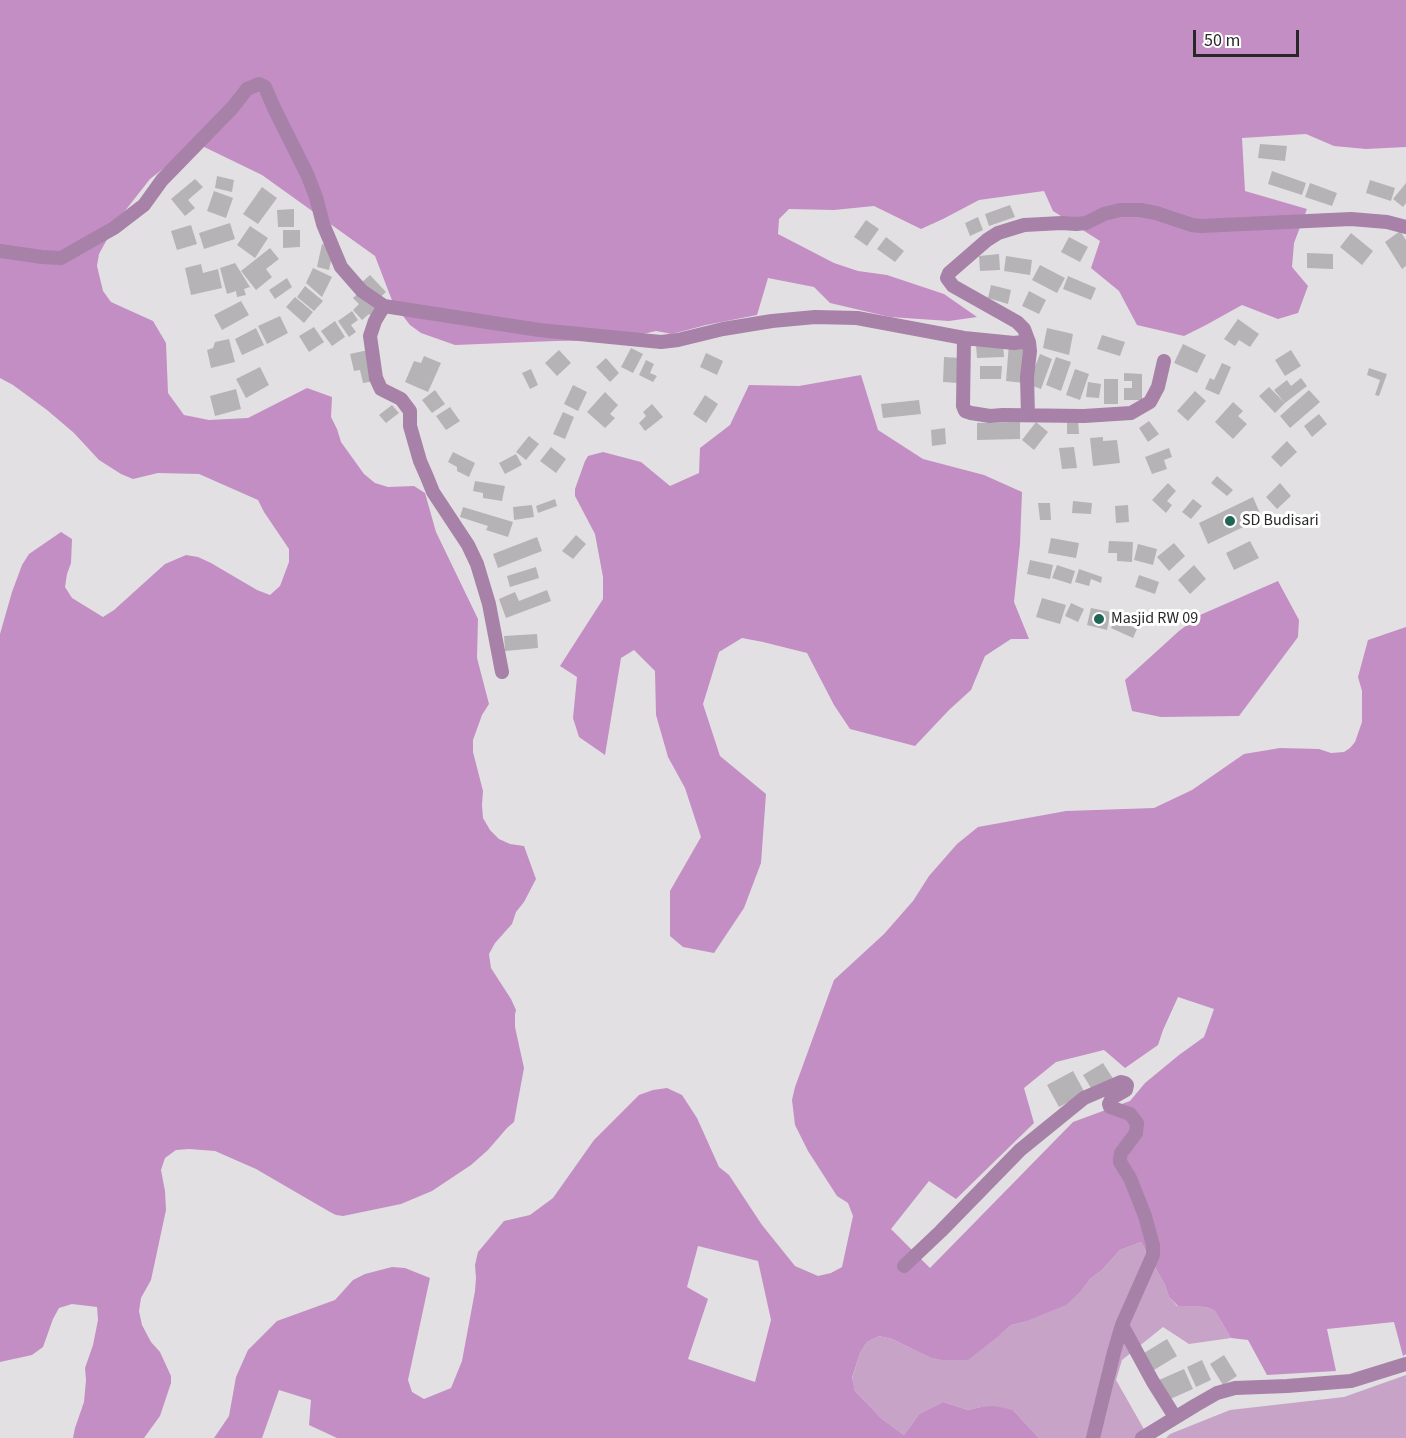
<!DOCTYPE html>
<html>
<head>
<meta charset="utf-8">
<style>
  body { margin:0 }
  #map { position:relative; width:1406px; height:1438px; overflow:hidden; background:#e3e0e3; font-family:"Source Sans 3",sans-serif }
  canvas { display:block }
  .scale { position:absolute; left:1193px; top:30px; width:106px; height:27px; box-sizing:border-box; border:3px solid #292829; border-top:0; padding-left:8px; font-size:18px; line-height:21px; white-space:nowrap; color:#292829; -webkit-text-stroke:4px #fff; paint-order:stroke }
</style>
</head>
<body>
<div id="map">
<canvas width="1406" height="1438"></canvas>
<div class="scale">50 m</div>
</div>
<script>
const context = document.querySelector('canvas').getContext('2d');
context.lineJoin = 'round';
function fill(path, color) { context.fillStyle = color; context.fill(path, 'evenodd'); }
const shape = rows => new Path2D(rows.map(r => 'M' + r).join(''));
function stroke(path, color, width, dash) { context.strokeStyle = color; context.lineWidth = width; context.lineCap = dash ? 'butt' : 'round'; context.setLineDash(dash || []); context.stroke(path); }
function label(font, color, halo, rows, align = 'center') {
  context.font = font + ' "Source Sans 3",sans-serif'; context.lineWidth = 6; context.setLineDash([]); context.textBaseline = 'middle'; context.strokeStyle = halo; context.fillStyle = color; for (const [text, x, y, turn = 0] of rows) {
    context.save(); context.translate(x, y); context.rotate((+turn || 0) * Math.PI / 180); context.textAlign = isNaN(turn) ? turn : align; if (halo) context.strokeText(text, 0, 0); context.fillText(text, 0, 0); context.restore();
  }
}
fill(shape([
  [1141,1242,1165,1285,1169,1297,1177,1306,1197,1306,1209,1308,1215,1311,1231,1338,1189,1344,1163,1327,1122,1360,1116,1380,1149,1438,1039,1438,1013,1410,981,1407,968,1410,943,1402,919,1414,904,1435,882,1419,855,1391,852,1379,860,1353,867,1342,879,1336,892,1339,929,1357,1001,1334,1011,1325,1024,1322,1082,1290,1090,1279,1102,1270,1120,1250],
  [1406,1375,1406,1438,1166,1438,1170,1434,1230,1410,1344,1397]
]), '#c7a3c7');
fill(shape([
  [0,0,1406,0,1406,147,1366,149,1334,146,1306,134,1242,138,1245,191,1307,209,1294,243,1292,267,1308,286,1298,313,1278,319,1242,305,1206,325,1184,336,1137,325,1119,291,1091,268,1100,241,1053,211,1044,191,979,200,943,219,921,229,874,206,834,210,789,209,779,219,778,234,834,263,858,271,887,275,944,294,977,317,949,321,890,317,830,303,814,287,768,278,757,315,706,325,672,334,656,331,616,340,555,341,455,345,421,333,410,325,393,303,375,256,262,175,196,143,150,179,117,221,99,254,97,266,103,291,111,302,153,321,166,343,168,393,184,415,209,420,248,418,307,388,332,397,331,417,337,429,341,442,364,474,375,483,388,487,414,486,425,493,436,532,478,619,477,658,489,704,482,715,473,740,473,752,483,791,482,805,483,818,490,830,499,839,510,844,524,846,536,879,524,902,516,912,512,924,495,943,489,954,491,968,511,999,516,1010,515,1014,515,1027,524,1068,514,1122,507,1128,488,1150,471,1165,432,1191,401,1204,343,1216,336,1215,330,1212,256,1169,215,1151,189,1149,176,1150,165,1158,161,1170,165,1191,166,1210,151,1280,141,1298,139,1311,142,1325,151,1342,160,1352,171,1376,171,1383,160,1416,144,1438,73,1438,75,1428,84,1402,86,1380,85,1368,93,1345,98,1320,97,1307,72,1304,59,1308,53,1319,43,1347,32,1355,0,1362,0,634,12,592,22,565,29,554,61,532,72,539,71,563,67,574,65,587,72,598,103,617,114,610,165,564,186,555,198,557,211,563,257,590,270,595,280,586,289,562,289,549,264,512,258,500,199,474,158,473,133,479,121,474,99,460,74,433,47,410,13,385,0,378],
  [861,375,878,430,923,459,984,475,1022,492,1020,544,1014,602,1029,639,1011,639,985,656,971,690,949,710,915,746,850,729,834,705,807,653,763,642,742,638,719,652,703,704,720,756,766,794,761,863,744,908,714,953,683,947,670,936,670,891,701,837,685,788,668,757,656,715,655,671,634,650,621,658,605,755,579,737,573,718,577,677,560,666,603,599,603,577,595,534,575,496,575,489,585,461,588,456,603,452,641,462,670,486,699,473,700,448,730,425,749,385,799,386],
  [1278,581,1299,620,1298,637,1239,716,1161,717,1132,711,1125,680,1179,631,1200,615],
  [1406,627,1406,1354,1403,1356,1394,1322,1327,1329,1336,1371,1267,1375,1248,1340,1231,1338,1215,1311,1209,1308,1197,1306,1178,1306,1169,1297,1165,1285,1141,1242,1120,1250,1102,1270,1090,1279,1082,1290,1066,1305,1024,1322,1011,1325,1001,1334,968,1360,942,1360,929,1357,892,1339,879,1336,867,1342,860,1353,852,1378,855,1391,882,1419,904,1435,919,1414,943,1402,968,1410,981,1407,994,1406,1013,1410,1039,1438,337,1438,309,1425,311,1400,279,1390,262,1438,214,1438,229,1416,236,1377,248,1350,277,1321,335,1300,353,1280,365,1274,392,1267,405,1268,430,1278,408,1380,412,1392,424,1399,451,1388,462,1361,475,1291,476,1278,475,1265,478,1252,504,1221,530,1215,553,1198,594,1140,639,1095,653,1090,667,1088,682,1095,697,1118,719,1167,729,1175,762,1225,795,1266,818,1276,831,1273,842,1267,853,1216,848,1203,837,1196,808,1151,795,1125,792,1100,795,1087,834,980,884,934,913,901,929,876,957,844,978,827,1066,811,1154,808,1192,790,1244,754,1280,748,1319,749,1331,753,1344,752,1350,748,1355,742,1362,722,1362,691,1358,677,1368,640],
  [1178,997,1214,1009,1204,1037,1179,1055,1145,1083,1130,1101,1073,1122,930,1268,891,1229,929,1181,956,1199,1034,1123,1024,1088,1056,1062,1104,1050,1125,1068,1158,1045,1163,1030],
  [698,1246,758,1261,771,1320,755,1382,688,1359,708,1299,687,1287]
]), '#c38ec4');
fill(shape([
  [1260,144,1287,146,1285,161,1258,158],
  [1272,171,1306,183,1302,195,1268,184],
  [217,176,234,180,232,192,215,188],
  [195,179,203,187,188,200,195,208,185,216,171,199],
  [1370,180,1395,188,1391,201,1366,193],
  [1310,183,1337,193,1332,206,1305,197],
  [1406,183,1406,203,1403,207,1393,199],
  [262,187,277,198,258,224,243,214],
  [214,191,233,198,226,218,207,211],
  [1010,205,1015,217,989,226,985,214],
  [294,209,294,227,278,227,277,210],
  [978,217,983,230,970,236,965,223],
  [866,220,879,229,867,246,854,237],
  [230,223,235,239,204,249,199,233],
  [191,225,197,244,177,250,171,231],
  [250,226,268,238,255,258,237,245],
  [283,230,300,230,300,247,283,248],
  [1400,231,1406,240,1406,266,1402,269,1385,242],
  [1351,233,1373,251,1362,265,1340,247],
  [886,237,904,251,895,262,877,249],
  [1069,237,1088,247,1080,262,1061,252],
  [322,244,330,246,328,255,332,256,329,270,317,267],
  [270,248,279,259,266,269,272,277,256,290,241,271],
  [1307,253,1333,254,1333,269,1307,268],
  [999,254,1000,270,980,271,979,256],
  [1006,256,1032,260,1030,275,1004,271],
  [235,263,250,287,244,289,246,295,237,297,236,291,227,294,220,268],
  [201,264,203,273,218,269,222,288,191,295,185,268],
  [1040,265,1065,278,1057,293,1032,280],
  [313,268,332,277,322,297,306,283],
  [370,275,386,292,376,301,360,284],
  [1068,276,1096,288,1091,300,1063,289],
  [287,278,292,287,275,299,269,290],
  [991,285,1011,290,1008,304,988,298],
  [305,286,323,301,314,311,297,297],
  [362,290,382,312,374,320,369,314,362,320,353,310,359,304,353,298],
  [1029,291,1046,300,1039,314,1022,306],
  [295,297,313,312,304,323,286,307],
  [241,301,249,315,222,330,214,315],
  [352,311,358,320,351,325,356,332,349,337,338,321],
  [280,316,288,333,267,344,258,326],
  [1238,319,1259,334,1250,347,1239,340,1235,346,1224,339],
  [335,321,345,337,332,346,321,331],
  [314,327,324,342,309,352,299,336],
  [256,328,264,345,242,355,235,339],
  [1047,328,1073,334,1069,355,1043,348],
  [1102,335,1125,342,1120,356,1097,349],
  [229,339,235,362,211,368,207,350,213,348,215,342],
  [1003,343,1004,357,977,358,976,345],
  [1009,343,1027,345,1024,383,1006,381],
  [1183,344,1206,355,1197,373,1174,363],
  [631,348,643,354,633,373,621,367],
  [368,350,375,381,363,383,360,370,354,371,350,354],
  [559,350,571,363,557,376,545,363],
  [1291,350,1301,366,1285,376,1275,360],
  [706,353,723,361,717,375,700,367],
  [1040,354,1052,359,1041,389,1028,384],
  [424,356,441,363,428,392,405,382,414,361,421,363],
  [944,357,960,358,958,383,943,382],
  [1056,357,1071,362,1061,391,1046,385],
  [606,358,619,373,610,382,596,367],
  [646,360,654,364,650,373,657,376,653,382,639,375],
  [1222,363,1231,367,1219,395,1205,389,1210,378,1214,380],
  [980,366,1002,366,1001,379,980,379],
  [260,367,269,385,246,398,236,379],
  [1369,368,1387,374,1379,396,1375,395,1380,380,1367,375],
  [531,369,538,385,530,389,522,373],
  [1075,369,1089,374,1080,400,1066,395],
  [1124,373,1142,374,1142,400,1124,400,1124,388,1132,388,1132,381,1124,381],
  [1301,378,1307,386,1285,403,1274,390,1287,380,1291,386],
  [1104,379,1118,379,1118,404,1104,404],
  [1088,382,1101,384,1099,398,1086,397],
  [573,385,587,392,578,411,564,404],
  [1269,387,1285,403,1275,413,1259,396],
  [236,389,241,409,215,416,210,396],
  [435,390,445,404,432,413,422,400],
  [1309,390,1320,402,1290,428,1280,416],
  [1195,391,1206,401,1188,421,1177,411],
  [605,392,618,405,610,414,615,418,605,428,587,412],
  [705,395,718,404,706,423,693,414],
  [919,400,921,414,883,418,881,404],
  [1233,402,1243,411,1238,416,1247,424,1233,439,1215,422],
  [652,404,663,417,645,431,639,423,646,416,643,412],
  [392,405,399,413,386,423,379,415],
  [450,407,460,421,446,430,436,416],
  [563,412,574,417,565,439,553,434],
  [1319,414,1327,424,1312,437,1304,426],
  [1067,419,1078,419,1079,434,1067,434],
  [1149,421,1159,434,1148,442,1139,428],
  [1020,422,1020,439,977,440,977,423],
  [1036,422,1048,432,1034,450,1022,440],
  [945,428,946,444,932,446,931,430],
  [529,436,539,444,526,460,516,452],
  [1103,437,1103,441,1117,440,1120,463,1093,466,1090,438],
  [1287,441,1297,452,1281,467,1271,457],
  [551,447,566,459,556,473,540,461],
  [1074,447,1077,468,1062,469,1059,448],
  [1169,448,1172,457,1164,460,1167,469,1152,474,1145,457],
  [453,452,475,463,469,477,457,471,457,467,448,462],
  [516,454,522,465,505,474,499,463],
  [1217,476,1233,490,1227,496,1211,483],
  [475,481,505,486,502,501,483,498,483,493,473,491],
  [1168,483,1176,491,1167,501,1172,505,1166,513,1152,500],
  [1280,483,1291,496,1277,509,1266,497],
  [1253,497,1262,518,1208,544,1199,523],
  [555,499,557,506,538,513,536,506],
  [1193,499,1202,506,1191,519,1182,512],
  [1073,501,1092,503,1091,514,1072,513],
  [1038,503,1050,503,1051,520,1040,520],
  [532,505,534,517,514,520,513,507],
  [1128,505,1129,522,1116,523,1115,506],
  [463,507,513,522,508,537,486,530,488,526,460,517],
  [576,535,586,544,573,559,562,551],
  [537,537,542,551,498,568,493,554],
  [1051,538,1079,543,1076,558,1048,553],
  [1109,541,1133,542,1132,562,1117,561,1117,553,1108,553],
  [1250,541,1259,558,1234,570,1226,553],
  [1174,543,1185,556,1169,571,1157,557],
  [1138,544,1157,549,1153,565,1134,560],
  [1030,560,1053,565,1050,579,1027,574],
  [1057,565,1075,571,1071,584,1052,578],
  [1194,565,1206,579,1190,594,1178,580],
  [536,567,539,578,510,587,507,576],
  [1079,569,1102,577,1101,583,1091,579,1089,586,1075,582],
  [1139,575,1159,582,1155,594,1135,587],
  [547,590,551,601,506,618,499,599,515,592,519,601],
  [1042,598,1066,605,1060,624,1036,617],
  [1071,603,1084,609,1078,622,1065,616],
  [1091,608,1111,612,1107,630,1087,625],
  [1115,619,1137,629,1133,638,1111,628],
  [537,634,538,648,505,651,504,636],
  [1103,1063,1114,1080,1094,1093,1083,1075],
  [1073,1071,1085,1093,1059,1107,1047,1085],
  [1167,1339,1177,1356,1154,1370,1144,1353],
  [1224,1355,1237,1376,1223,1385,1210,1364],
  [1202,1360,1211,1380,1196,1387,1187,1367],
  [1184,1369,1193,1389,1168,1400,1159,1380]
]), '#b6b3b6');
stroke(shape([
  [0,251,42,257,61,258,114,228,144,205,162,180,233,107,247,89,259,84,265,87,274,108,307,174,316,197,323,224,341,267,362,291,384,306,539,330,661,342,678,340,723,329,772,321,815,317,857,318,964,338,1014,343,1022,342,1027,337,1024,329,1017,322,953,286,947,278,949,273,987,240,998,233,1024,225,1062,223,1076,224,1086,223,1104,214,1120,210,1140,210,1156,213,1192,225,1201,226,1351,219,1387,222,1406,227],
  [384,306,375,321,370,336,376,378,381,389,401,399,410,411,410,426,420,461,427,477,433,492,468,545,477,564,489,604,502,672],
  [1027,337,1029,342,1030,351,1027,377,1028,415],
  [964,338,963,406,965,411,971,413,990,416,1003,415,1084,416,1131,413,1150,402,1158,387,1164,361],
  [904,1266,941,1231,1020,1150,1084,1098,1121,1082,1125,1083,1127,1085,1126,1090,1112,1098,1109,1104,1110,1107,1130,1114,1137,1123,1136,1133,1121,1153,1120,1158,1120,1162,1130,1178,1145,1216,1153,1245,1153,1255,1122,1325,1114,1352,1093,1438],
  [1122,1325,1153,1382,1175,1417],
  [1142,1438,1196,1405,1217,1393,1235,1388,1287,1386,1351,1381,1406,1364]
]), '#a781a7', 14);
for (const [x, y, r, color] of [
  [1230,521,6,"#216557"],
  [1099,619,6,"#216557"]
]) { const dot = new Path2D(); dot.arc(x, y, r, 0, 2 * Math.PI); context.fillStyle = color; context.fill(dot); stroke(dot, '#fff', 2); }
label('16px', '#292829', '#fff', [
  ["SD Budisari",1242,521],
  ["Masjid RW 09",1111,619]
], 'left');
</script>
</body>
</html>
